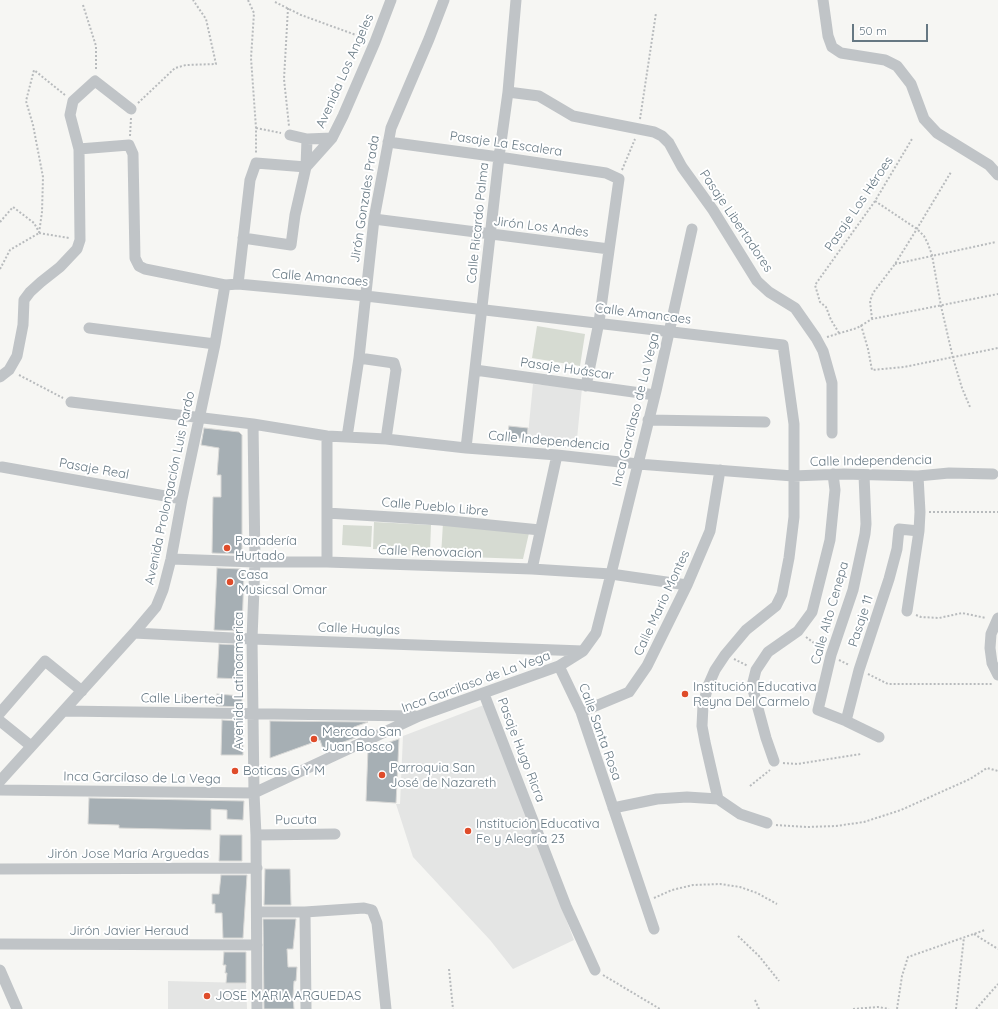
<!DOCTYPE html>
<html>
<head>
<meta charset="utf-8">
<style>
  body { margin:0 }
  #map { position:relative; width:998px; height:1009px; overflow:hidden; background:#f6f6f3; font-family:Quicksand,sans-serif }
  canvas { display:block }
  .scale { position:absolute; left:852px; top:24px; width:76px; height:18px; box-sizing:border-box; border:2px solid #667883; border-top:0; padding-left:5px; font-size:12px; line-height:14px; white-space:nowrap; color:#667883; -webkit-text-stroke:3px #fff; paint-order:stroke }
</style>
</head>
<body>
<div id="map">
<canvas width="998" height="1009"></canvas>
<div class="scale">50 m</div>
</div>
<script>
const context = document.querySelector('canvas').getContext('2d');
context.lineJoin = 'round';
function fill(path, color) { context.fillStyle = color; context.fill(path, 'evenodd'); }
const shape = rows => new Path2D(rows.map(r => 'M' + r).join(''));
function stroke(path, color, width, dash) { context.strokeStyle = color; context.lineWidth = width; context.lineCap = dash ? 'butt' : 'round'; context.setLineDash(dash || []); context.stroke(path); }
function label(font, color, halo, rows, align = 'center') {
  context.font = font + ' Quicksand,sans-serif'; context.lineWidth = 4; context.setLineDash([]); context.textBaseline = 'middle'; context.strokeStyle = halo; context.fillStyle = color; for (const [text, x, y, turn = 0] of rows) {
    context.save(); context.translate(x, y); context.rotate((+turn || 0) * Math.PI / 180); context.textAlign = isNaN(turn) ? turn : align; if (halo) context.strokeText(text, 0, 0); context.fillText(text, 0, 0); context.restore();
  }
}
fill(shape([
  [533,384,582,388,576,449,527,444],
  [484,705,574,940,513,969,490,940,413,857,396,804,400,804,403,736],
  [168,981,246,983,247,1009,168,1009]
]), '#e4e5e4');
fill(shape([
  [537,326,585,334,580,366,532,358],
  [374,522,431,525,430,552,373,549],
  [443,523,529,533,523,559,441,556],
  [343,525,372,526,371,547,342,545]
]), '#d6dbd2');
const building = shape([
  [509,426,528,428,527,439,507,437,509,426],
  [204,428,239,432,242,435,242,553,240,554,212,553,213,497,221,497,221,475,217,475,219,448,201,445,204,428],
  [217,568,241,569,244,571,242,631,214,630,217,568],
  [219,644,240,645,243,650,242,679,217,678,219,644],
  [217,694,242,696,242,707,216,706,217,694],
  [222,720,240,721,243,724,243,755,221,755,222,720],
  [270,721,368,722,354,727,358,737,355,738,323,749,320,740,270,758,270,721],
  [399,739,396,803,366,801,368,749,399,739],
  [89,798,244,801,243,820,227,819,227,810,211,809,211,830,119,828,119,825,88,824,89,798],
  [220,835,242,835,242,861,219,861,220,835],
  [265,869,290,869,291,905,264,905,265,869],
  [221,875,247,875,243,938,223,938,222,913,215,913,215,904,212,904,212,894,219,894,221,875],
  [263,919,296,919,293,949,287,949,288,967,297,967,296,981,294,981,293,996,294,1009,264,1009,263,919],
  [224,952,246,952,246,983,226,983,227,973,225,973,226,965,223,965,224,952]
]);
fill(building, '#a6afb4');
stroke(building, '#d8d8d6', 1);
stroke(shape([
  [248,0,254,13,251,58,256,128,256,154],
  [275,2,301,15,367,39],
  [83,5,96,46,96,71],
  [288,8,284,79,289,126],
  [138,103,175,68,186,65,216,64,206,19,193,0],
  [640,119,656,13],
  [256,128,281,133],
  [130,136,131,118],
  [622,170,635,139],
  [875,201,917,229,924,236,928,244,932,255,941,306,953,358,962,388,970,407],
  [0,222,13,207,34,223,39,232],
  [39,233,42,212,43,177,33,125,26,101,34,70,65,95],
  [39,233,69,238],
  [895,264,996,242],
  [0,269,10,250,39,233],
  [872,319,870,301,873,293,895,264,915,232,951,172],
  [861,325,868,349,872,370,904,367,998,348],
  [839,333,831,320,826,307,820,302,815,285,875,201,912,139],
  [827,337,857,328,872,319,998,294],
  [19,375,63,398],
  [929,512,998,512],
  [916,615,921,617,939,618,962,613,986,618],
  [806,637,822,649],
  [734,659,748,666],
  [839,660,849,665],
  [868,674,888,684,993,684],
  [783,763,797,764,861,754],
  [750,786,770,770],
  [776,825,807,827,836,826,864,822,901,810,970,779,987,768,998,771],
  [654,898,672,890,693,885,720,884,740,887,757,893,777,904],
  [974,934,998,949],
  [738,936,759,956,779,981],
  [449,969,453,1009],
  [603,975,660,1009],
  [755,1000,759,1009],
  [853,1009,878,1007,889,1009],
  [897,1009,902,976,908,957,985,930],
  [956,1009,964,937],
  [976,1009,998,984]
]), '#b8bbbd', 2, [2, 2]);
stroke(shape([
  [823,0,828,36,832,47,841,53,885,60,897,66,911,84,924,119,937,133,989,165,998,175],
  [508,92,539,96,573,116,654,132,662,136,669,143,682,167,713,210,757,281,769,292,795,308,816,338,823,351,832,383,832,433],
  [290,135,307,139,332,138],
  [388,142,499,157,606,173,619,179,599,322,586,386],
  [79,149,129,145,133,154,135,258,139,266,145,269,225,285,238,284,366,296,783,345,794,424,794,517,789,558,782,594,776,606,746,630,725,655,715,670,708,686,703,705,702,726,705,742,718,799],
  [374,219,609,249],
  [243,238,291,245,295,215,306,167,307,139],
  [238,284,250,180,256,163,306,167,332,138,343,116,375,42,391,0],
  [89,328,215,344],
  [359,358,394,363,396,370,386,439],
  [475,370,655,395],
  [0,377,9,370,17,356,23,325,24,300,30,292,41,282,60,267,77,249,80,240,79,149,70,115,73,101,95,81,131,109],
  [71,402,253,424,327,436,386,439,466,448,557,455,638,464,793,476,844,474,918,476,949,473,993,474],
  [648,420,765,422],
  [253,424,255,562,252,639,254,793,256,835,257,1009],
  [347,437,359,358,374,219,391,128,429,39,444,0],
  [466,448,499,157,508,92,516,0],
  [2,467,182,499],
  [864,475,866,524,865,534,853,590,831,655,818,710,846,721,879,737],
  [327,513,440,520,540,530],
  [171,559,255,562,327,562,532,569,611,574,687,585],
  [327,562,327,436],
  [532,569,557,455],
  [907,611,919,531,920,512,918,476],
  [998,618,991,634,990,648,992,663,998,675],
  [134,633,252,639,583,651],
  [559,666,581,712,654,929],
  [484,694,566,906,595,970],
  [64,711,415,716],
  [581,712,629,692,647,666,687,585,710,531,720,470],
  [0,713,45,661,82,691],
  [0,721,31,746],
  [846,721,859,670,889,579,897,549,899,529,919,531],
  [774,761,766,738,752,686,756,670,768,652,798,631,812,612,830,540,835,490,833,474],
  [0,781,134,633,156,607,163,590,171,559,182,499,215,344,225,285],
  [0,790,254,793,419,716,559,666,583,651,596,633,611,574,656,391,692,229],
  [613,808,657,799,687,797,718,799,740,814,767,823],
  [256,835,335,834],
  [0,869,257,868],
  [257,912,305,912,364,908,372,910,377,923,386,1009],
  [305,912,306,1009],
  [0,944,257,945],
  [0,970,17,1009]
]), '#c0c4c7', 11);
for (const [x, y, r, color] of [
  [227,548,4,"#df4c2a"],
  [230,582,4,"#df4c2a"],
  [685,694,4,"#df4c2a"],
  [314,739,4,"#df4c2a"],
  [235,771,4,"#df4c2a"],
  [382,775,4,"#df4c2a"],
  [468,831,4,"#df4c2a"],
  [207,996,4,"#df4c2a"]
]) { const dot = new Path2D(); dot.arc(x, y, r, 0, 2 * Math.PI); context.fillStyle = color; context.fill(dot); stroke(dot, '#fff', 1.5); }
label('13px', '#667883', '#fff', [
  ["Avenida Los Angeles",345,71,-66],
  ["Pasaje La Escalera",506,144,8],
  ["Jirón Gonzales Prada",365,199,-81],
  ["Pasaje Los Héroes",859,204,-56],
  ["Pasaje Libertadores",736,221,56],
  ["Calle Ricardo Palma",478,223,-84],
  ["Jirón Los Andes",541,227,7],
  ["Calle Amancaes",320,278,5],
  ["Calle Amancaes",643,314,7],
  ["Pasaje Huáscar",567,369,8],
  ["Inca Garcilaso de La Vega",636,410,-76],
  ["Calle Independencia",549,441,5],
  ["Calle Independencia",871,461,-1],
  ["Pasaje Real",94,469,10],
  ["Avenida Prolongación Luis Pardo",170,488,-78],
  ["Calle Pueblo Libre",435,507,5],
  ["Calle Renovacion",430,552,2],
  ["Calle Mario Montes",662,603,-65],
  ["Calle Alto Cenepa",830,613,-74],
  ["Pasaje 11",861,621,-72],
  ["Calle Huaylas",359,629,2],
  ["Avenida Latinoamerica",239,681,-90],
  ["Inca Garcilaso de La Vega",476,682,-20],
  ["Calle Liberted",182,699,1],
  ["Calle Santa Rosa",600,732,70],
  ["Pasaje Hugo Ricra",521,750,69],
  ["Inca Garcilaso de La Vega",142,778,1],
  ["Pucuta",296,820,-1],
  ["Jirón Jose María Arguedas",128,854],
  ["Jirón Javier Heraud",129,931]
]);
label('13px', '#667883', '#fff', [
  ["Panadería",235,541],
  ["Hurtado",235,556],
  ["Casa",238,575],
  ["Musicsal Omar",238,590],
  ["Institución Educativa",693,687],
  ["Reyna Del Carmelo",693,702],
  ["Mercado San",322,732],
  ["Juan Bosco",322,747],
  ["Parroquia San",390,768],
  ["José de Nazareth",390,783],
  ["Boticas G Y M",243,771],
  ["Institución Educativa",476,824],
  ["Fe y Alegría 23",476,839],
  ["JOSE MARIA ARGUEDAS",215,996]
], 'left');
</script>
</body>
</html>
